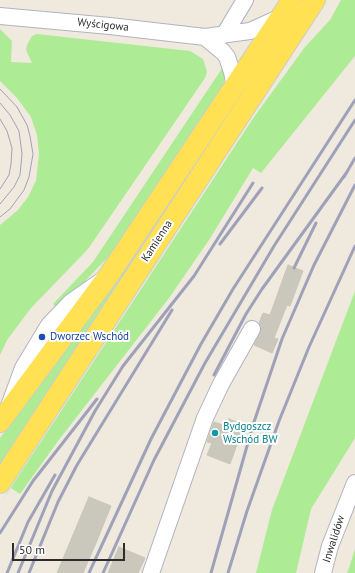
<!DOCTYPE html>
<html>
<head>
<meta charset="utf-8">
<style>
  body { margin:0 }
  #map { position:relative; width:355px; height:573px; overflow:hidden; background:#efe9de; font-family:"PT Sans",sans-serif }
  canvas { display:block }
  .scale { position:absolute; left:12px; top:543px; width:113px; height:18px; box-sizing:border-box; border:2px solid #2c2c2c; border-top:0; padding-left:5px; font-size:12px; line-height:14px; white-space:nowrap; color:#2c2c2c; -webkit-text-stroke:3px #fff; paint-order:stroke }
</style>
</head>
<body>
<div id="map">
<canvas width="355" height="573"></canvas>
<div class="scale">50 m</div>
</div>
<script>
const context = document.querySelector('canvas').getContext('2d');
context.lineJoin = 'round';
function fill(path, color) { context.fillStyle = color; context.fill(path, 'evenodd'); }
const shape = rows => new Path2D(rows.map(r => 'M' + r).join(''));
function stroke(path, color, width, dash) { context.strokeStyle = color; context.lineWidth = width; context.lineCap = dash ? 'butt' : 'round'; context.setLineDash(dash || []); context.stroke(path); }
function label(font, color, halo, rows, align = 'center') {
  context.font = font + ' "PT Sans",sans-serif'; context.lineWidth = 4; context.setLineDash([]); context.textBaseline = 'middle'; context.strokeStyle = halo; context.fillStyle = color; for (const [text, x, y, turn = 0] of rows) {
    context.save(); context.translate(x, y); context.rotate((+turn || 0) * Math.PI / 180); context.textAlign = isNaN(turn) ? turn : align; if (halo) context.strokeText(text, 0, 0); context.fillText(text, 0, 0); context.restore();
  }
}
fill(shape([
  [302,0,308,0,0,471,0,438,141,244],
  [341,0,355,0,355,56,261,173,253,168,209,240,169,298,58,441,20,494,11,488,0,504,254,117,305,47,330,20],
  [0,29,12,41,11,62,32,63,26,50,27,45,32,36,37,34,190,51,203,59,207,72,205,78,88,249,31,308,7,340,0,355,0,225,18,210,28,197,36,181,39,154,37,135,31,117,17,98,0,81],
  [223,67,225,77,222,89,114,251,58,309,53,304,93,262],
  [355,291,355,438,311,509,296,573,256,573,272,510],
  [355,549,355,573,347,573,349,568]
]), '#adeb95');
const building = shape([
  [288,265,303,271,290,306,287,305,274,338,278,339,272,353,254,345,260,333,261,329,259,323,263,313,270,315,288,265],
  [229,419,244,425,230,464,207,455,212,443,207,442,214,422,226,426,229,419],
  [89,497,111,506,96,543,83,573,57,573,89,497],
  [119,547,145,558,138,573,108,573,119,547]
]);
fill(building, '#cac7bc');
stroke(building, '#cbc5b7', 1);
const minor = shape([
  [0,16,110,26,205,37,250,31,281,17],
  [224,35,245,0],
  [205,37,223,52,227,57,232,72,235,87],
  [9,406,23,368,49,325,71,302,101,281],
  [151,573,205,418,221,384,252,329],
  [323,573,330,546,355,483]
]);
const major = shape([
  [0,422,109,275,292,0],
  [0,483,315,0]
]);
stroke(minor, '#b2b3c1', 18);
stroke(major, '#ccc', 22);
stroke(minor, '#fff', 16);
stroke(major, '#ffe153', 20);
stroke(shape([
  [0,89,17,107,27,125,30,136,33,154,29,177,24,190,10,209,0,217],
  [0,103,10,115,19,131,22,154,20,175,14,187,0,204],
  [0,119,7,131,12,148,11,164,9,175,0,189]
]), '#9fa1b8', 1);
stroke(shape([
  [344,177,355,158],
  [220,244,262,188],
  [294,268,316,223],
  [214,375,246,314,262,289,347,172],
  [0,533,33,481,97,399],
  [7,573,28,522,55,475],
  [18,573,52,491,95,411,123,366,194,276,253,183],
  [29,573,58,502,77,465,172,310],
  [89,573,151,439,201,344,233,289,355,100],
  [103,573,154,460,205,363,274,246,355,120],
  [211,573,253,425,282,339,314,265,355,185],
  [228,573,247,511,279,421,309,347,355,246]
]), '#9fa1b8', 3);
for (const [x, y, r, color] of [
  [42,337,4,"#1a4fb4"],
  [215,433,4,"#0f9aa8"]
]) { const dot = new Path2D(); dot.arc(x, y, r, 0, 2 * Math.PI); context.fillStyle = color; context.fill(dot); stroke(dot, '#fff', 1.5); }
label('11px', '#2c2c2c', '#fff', [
  ["Wyścigowa",103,25,6],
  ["Kamienna",157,241,-57],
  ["Inwalidów",334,539,-72]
]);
label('11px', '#164399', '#fff', [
  ["Dworzec Wschód",50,337]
], 'left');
label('11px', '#0d838f', '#fff', [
  ["Bydgoszcz",223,427],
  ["Wschód BW",223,440]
], 'left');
</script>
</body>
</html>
